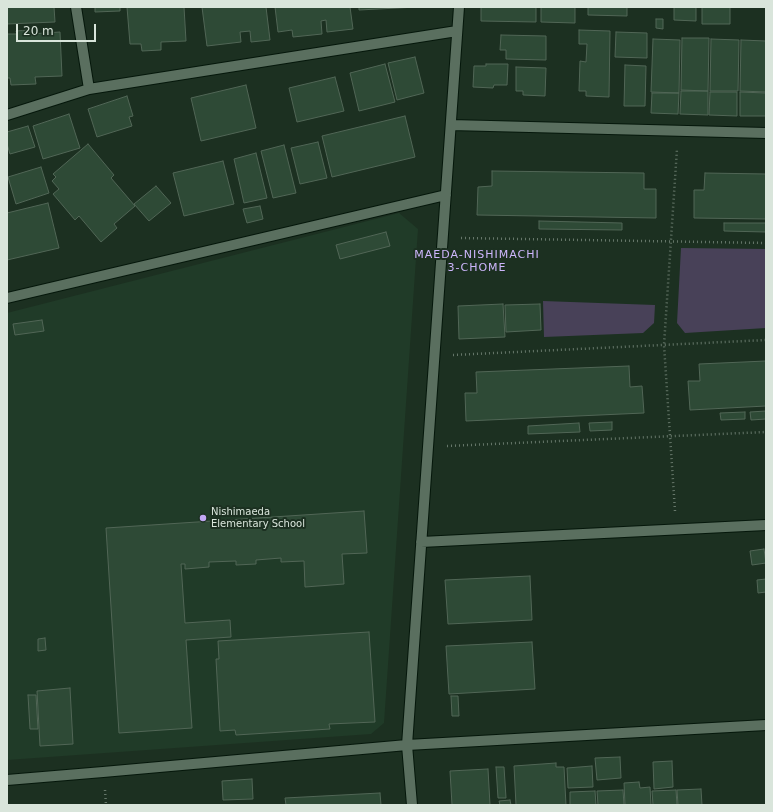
<!DOCTYPE html>
<html>
<head>
<meta charset="utf-8">
<style>
  body { margin:0 }
  #map { position:relative; width:773px; height:812px; overflow:hidden; background:#1c3021; font-family:"DejaVu Sans",sans-serif }
  canvas { display:block }
  .frame { position:absolute; inset:0; border:8px solid #d9e5db; pointer-events:none }
  .scale { position:absolute; left:16px; top:24px; width:80px; height:18px; box-sizing:border-box; border:2px solid #d9e5db; border-top:0; padding-left:5px; font-size:12px; line-height:14px; white-space:nowrap; color:#d9e5db; -webkit-text-stroke:3px #1c3021; paint-order:stroke }
</style>
</head>
<body>
<div id="map">
<canvas width="773" height="812"></canvas>
<div class="frame"></div>
<div class="scale">20 m</div>
</div>
<script>
const context = document.querySelector('canvas').getContext('2d');
context.lineJoin = 'round';
function fill(path, color) { context.fillStyle = color; context.fill(path, 'evenodd'); }
const shape = rows => new Path2D(rows.map(r => 'M' + r).join(''));
function stroke(path, color, width, dash) { context.strokeStyle = color; context.lineWidth = width; context.lineCap = dash ? 'butt' : 'round'; context.setLineDash(dash || []); context.stroke(path); }
function label(font, color, halo, rows, align = 'center') {
  context.font = font + ' "DejaVu Sans",sans-serif'; context.lineWidth = 4; context.setLineDash([]); context.textBaseline = 'middle'; context.strokeStyle = halo; context.fillStyle = color; for (const [text, x, y, turn = 0] of rows) {
    context.save(); context.translate(x, y); context.rotate((+turn || 0) * Math.PI / 180); context.textAlign = isNaN(turn) ? turn : align; if (halo) context.strokeText(text, 0, 0); context.fillText(text, 0, 0); context.restore();
  }
}
fill(shape([
  [399,213,418,229,384,723,371,734,7,760,7,313]
]), '#203b28');
fill(shape([
  [681,248,766,249,766,328,685,333,677,323],
  [543,301,655,305,654,323,643,333,544,337]
]), '#484158');
const building = shape([
  [7,7,54,7,55,22,7,24,7,7],
  [95,7,120,7,120,11,95,12,95,7],
  [127,7,184,7,186,41,161,42,161,50,142,51,141,44,130,44,127,7],
  [202,7,266,7,270,40,251,42,250,31,240,32,241,42,207,46,202,7],
  [275,7,350,7,353,29,327,32,326,20,321,21,322,34,293,37,292,30,278,32,275,7],
  [359,7,417,7,359,10,359,7],
  [481,7,536,7,536,22,481,21,481,7],
  [541,7,575,7,575,23,541,22,541,7],
  [588,7,627,7,627,16,588,15,588,7],
  [674,7,696,7,696,21,674,20,674,7],
  [702,7,730,7,730,24,702,24,702,7],
  [656,19,663,19,663,29,656,28,656,19],
  [30,30,30,34,60,32,62,76,35,77,36,84,11,85,10,78,7,78,7,34,17,34,16,31,30,30],
  [579,30,610,31,609,97,586,96,586,91,579,91,580,61,586,62,587,44,579,44,579,30],
  [616,32,647,33,647,58,615,57,616,32],
  [501,35,546,36,546,60,506,59,506,50,500,50,501,35],
  [682,38,709,38,708,91,681,90,682,38],
  [653,39,680,40,679,93,651,92,653,39],
  [711,39,739,40,738,91,710,91,711,39],
  [741,40,766,41,766,92,740,91,741,40],
  [415,57,424,93,397,100,388,63,415,57],
  [385,64,395,102,359,111,350,73,385,64],
  [486,64,508,64,507,85,494,85,493,88,473,87,474,66,486,66,486,64],
  [625,65,646,66,645,106,624,106,625,65],
  [516,67,546,68,545,96,523,95,523,91,516,91,516,67],
  [335,77,344,111,297,122,289,88,335,77],
  [246,85,256,128,201,141,191,98,246,85],
  [681,91,708,91,708,115,680,114,681,91],
  [710,92,737,92,737,116,709,115,710,92],
  [740,92,766,93,766,116,740,116,740,92],
  [652,93,679,93,678,114,651,113,652,93],
  [127,96,133,116,129,117,132,126,97,137,88,109,127,96],
  [69,114,80,148,43,159,33,126,69,114],
  [405,116,415,157,332,177,322,136,405,116],
  [28,126,35,147,10,154,7,144,7,132,28,126],
  [318,142,327,178,300,184,291,148,318,142],
  [88,144,114,175,111,178,135,206,114,224,117,228,101,242,79,216,75,220,53,194,59,189,52,181,56,177,53,174,88,144],
  [284,145,296,193,273,198,261,151,284,145],
  [256,153,267,198,244,203,234,159,256,153],
  [223,161,234,204,184,216,173,173,223,161],
  [41,167,49,193,16,204,8,177,41,167],
  [492,171,644,173,644,189,656,189,656,218,477,215,478,187,492,186,492,171],
  [705,173,766,174,766,219,694,218,694,190,704,190,705,173],
  [156,186,171,203,149,221,134,204,156,186],
  [48,203,59,248,7,260,7,213,48,203],
  [260,206,263,219,247,223,243,209,260,206],
  [539,221,622,223,622,230,539,229,539,221],
  [724,223,766,223,766,232,724,231,724,223],
  [386,232,390,246,340,259,336,245,386,232],
  [503,304,505,337,459,339,458,306,503,304],
  [540,304,541,330,506,332,505,305,540,304],
  [42,320,44,331,15,335,13,324,42,320],
  [766,361,766,406,690,410,688,381,700,381,699,364,766,361],
  [629,366,630,387,642,386,644,413,466,421,465,393,477,393,476,372,629,366],
  [766,411,766,419,751,420,750,412,766,411],
  [745,412,745,419,721,420,720,413,745,412],
  [612,422,612,430,590,431,589,423,612,422],
  [579,423,580,432,528,434,528,426,579,423],
  [364,511,367,553,342,554,344,584,305,587,304,561,281,562,281,558,256,560,256,564,236,565,236,561,209,562,209,567,185,569,185,564,181,564,185,623,230,620,231,637,186,640,192,728,119,733,106,528,364,511],
  [764,549,766,563,752,565,750,551,764,549],
  [530,576,532,620,448,624,445,580,530,576],
  [766,579,766,592,758,593,757,580,766,579],
  [369,632,375,722,329,724,330,729,236,735,235,730,220,731,216,659,219,659,218,641,369,632],
  [45,638,46,650,38,651,38,639,45,638],
  [532,642,535,689,449,694,446,646,532,642],
  [70,688,73,744,40,746,37,691,70,688],
  [28,695,36,695,38,729,30,729,28,695],
  [451,696,458,696,459,716,452,716,451,696],
  [620,757,621,778,597,780,595,758,620,757],
  [672,761,673,787,654,789,653,762,672,761],
  [556,763,556,767,564,767,566,805,516,805,514,766,556,763],
  [592,766,593,787,568,788,567,768,592,766],
  [496,767,504,767,506,798,498,798,496,767],
  [488,769,490,805,452,805,450,771,488,769],
  [252,779,253,799,223,800,222,781,252,779],
  [639,782,640,788,650,787,651,805,625,805,624,783,639,782],
  [701,789,702,805,678,805,677,790,701,789],
  [623,790,624,805,598,805,597,791,623,790],
  [676,790,677,805,653,805,652,791,676,790],
  [595,791,596,805,570,805,570,792,595,791],
  [380,793,381,805,286,805,285,798,380,793],
  [510,800,511,805,500,805,499,801,510,800]
]);
fill(building, '#2e4a36');
stroke(building, '#516656', 1);
const minor = shape([
  [76,7,89,89],
  [7,115,89,89,457,31],
  [451,125,766,133],
  [7,298,446,195],
  [421,542,766,525],
  [7,780,103,772,407,745,766,725],
  [412,805,407,745,459,7]
]);
stroke(minor, '#05170b', 12);
stroke(shape([
  [461,238,766,243],
  [453,355,766,340],
  [447,446,766,432],
  [675,511,664,345,677,149],
  [105,790,106,805]
]), '#66776a', 2.5, [1, 3]);
stroke(minor, '#5a6f5f', 10);
for (const [x, y, r, color] of [
  [203,518,4,"#c1a8f3"]
]) { const dot = new Path2D(); dot.arc(x, y, r, 0, 2 * Math.PI); context.fillStyle = color; context.fill(dot); stroke(dot, '#1c3021', 1.5); }
label('10px', '#d9e5db', '#1c3021', [
  ["Nishimaeda",211,512],
  ["Elementary School",211,524]
], 'left');
context.letterSpacing = '1px';
label('11px', '#cdb6fc', '#1c3021', [
  ["MAEDA-NISHIMACHI",477,255],
  ["3-CHOME",477,268]
]);
context.letterSpacing = '0px';
</script>
</body>
</html>
